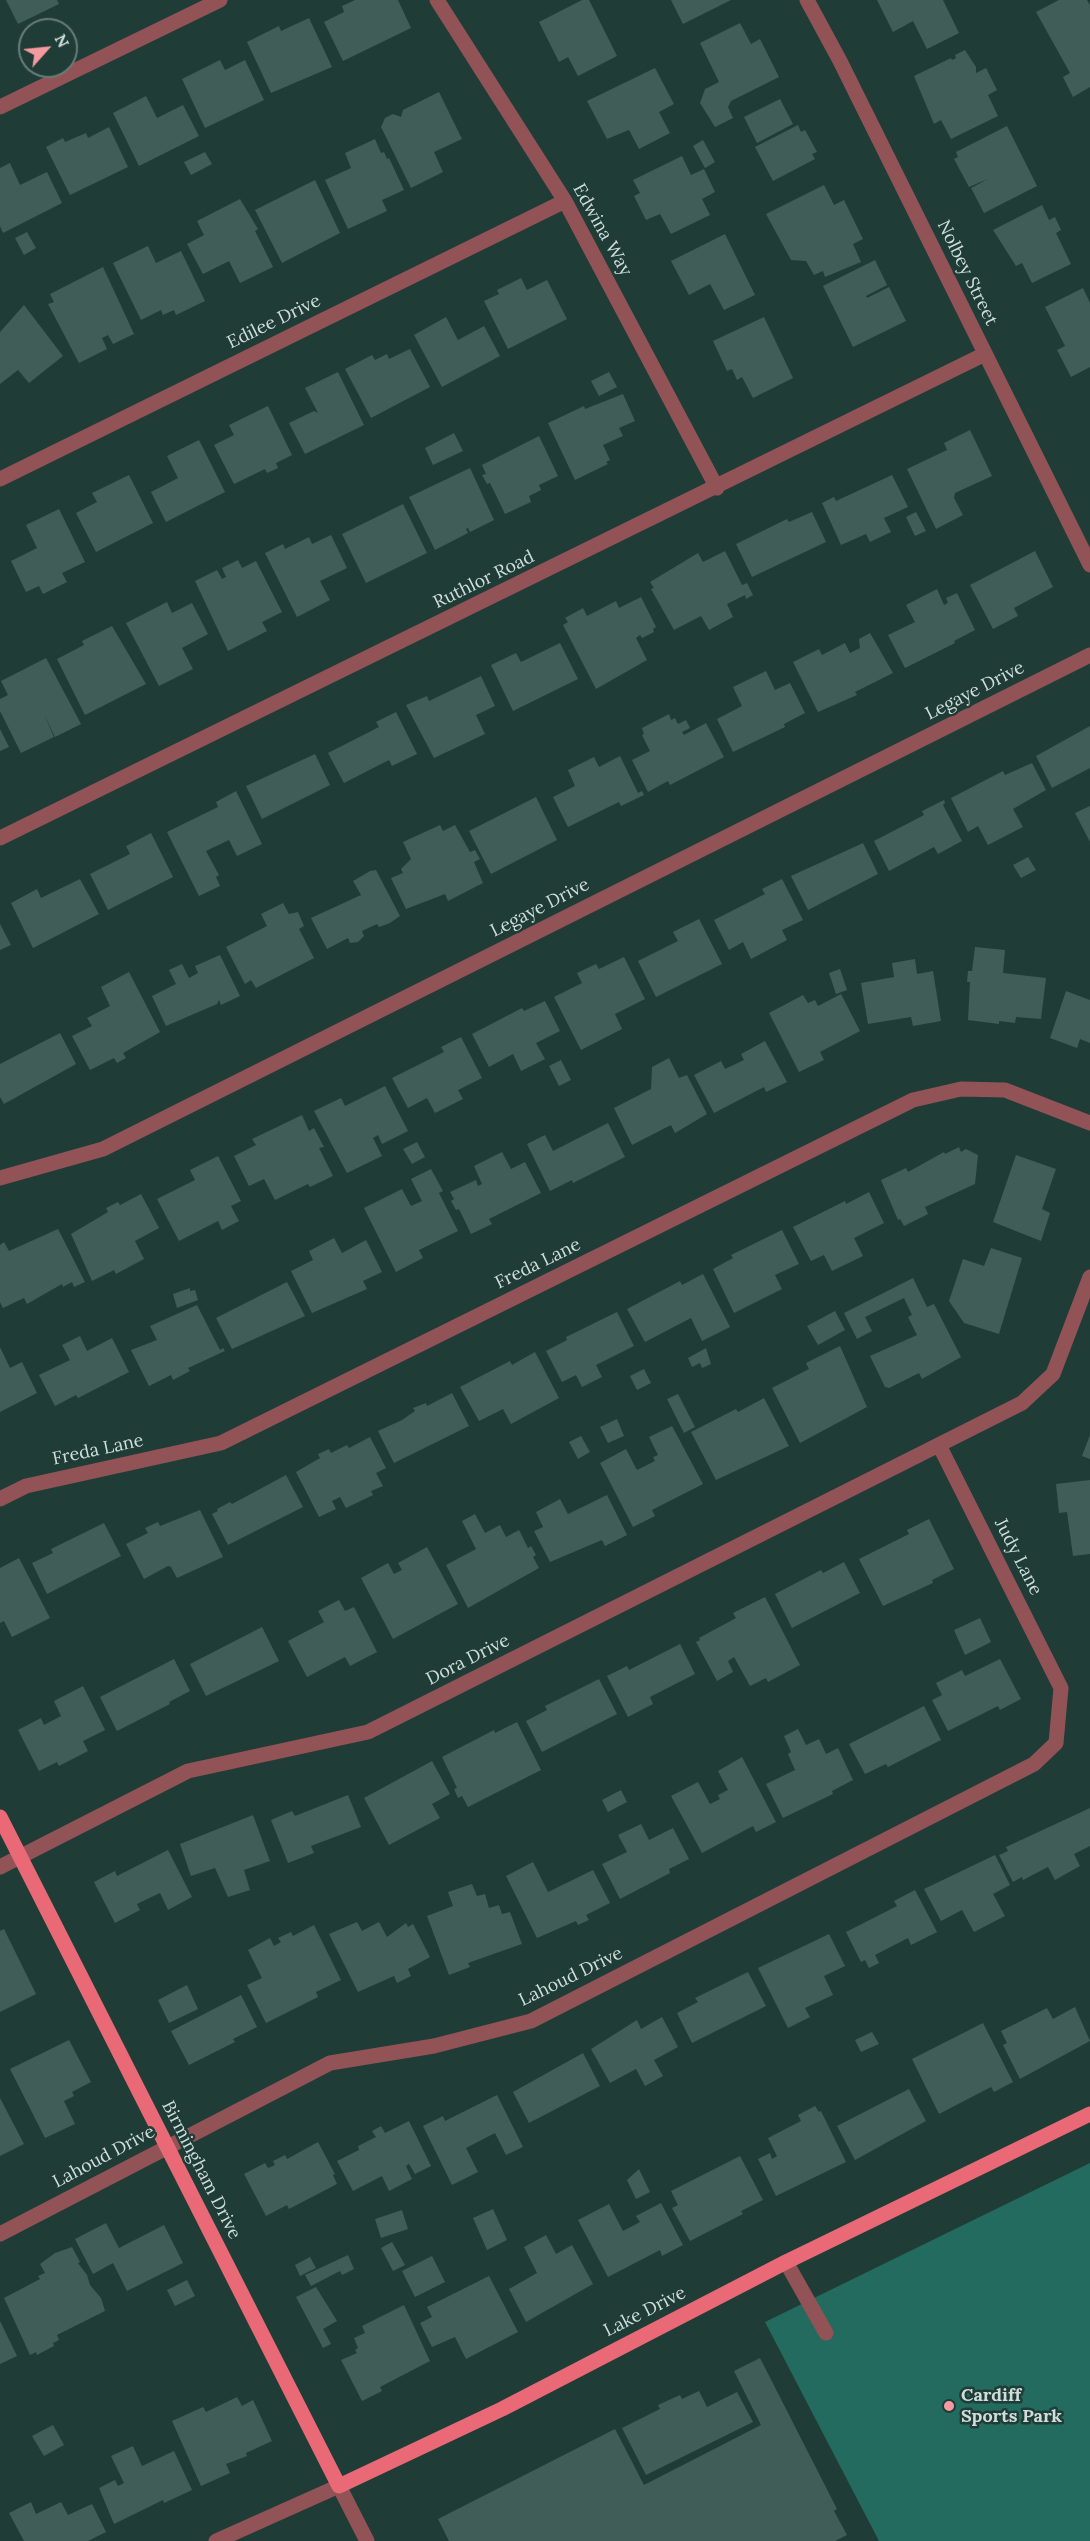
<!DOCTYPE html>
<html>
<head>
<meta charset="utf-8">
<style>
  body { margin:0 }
  #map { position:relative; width:1090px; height:2541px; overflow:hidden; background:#203c37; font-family:Lora,serif }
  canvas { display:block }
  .north { position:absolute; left:18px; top:18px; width:60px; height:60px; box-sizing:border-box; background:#203c37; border:2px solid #667d79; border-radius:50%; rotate:63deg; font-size:16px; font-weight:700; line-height:24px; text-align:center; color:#cfdedb }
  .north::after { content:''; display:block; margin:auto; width:21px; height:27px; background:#f49aa0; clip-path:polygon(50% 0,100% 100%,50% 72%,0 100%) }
</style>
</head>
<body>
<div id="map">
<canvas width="1090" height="2541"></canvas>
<div class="north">N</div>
</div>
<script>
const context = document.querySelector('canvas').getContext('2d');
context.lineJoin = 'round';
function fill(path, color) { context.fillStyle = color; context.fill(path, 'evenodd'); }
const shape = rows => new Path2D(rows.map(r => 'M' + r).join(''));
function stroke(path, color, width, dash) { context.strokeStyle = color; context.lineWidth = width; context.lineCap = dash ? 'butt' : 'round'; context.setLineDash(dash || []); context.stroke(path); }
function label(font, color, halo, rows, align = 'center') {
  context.font = font + ' Lora,serif'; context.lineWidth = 5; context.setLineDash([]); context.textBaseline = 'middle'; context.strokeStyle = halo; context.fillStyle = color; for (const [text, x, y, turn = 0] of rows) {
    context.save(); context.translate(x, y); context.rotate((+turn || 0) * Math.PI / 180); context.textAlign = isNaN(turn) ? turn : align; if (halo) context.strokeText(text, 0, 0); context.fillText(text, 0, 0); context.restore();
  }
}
fill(shape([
  [1090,2163,1090,2541,879,2541,765,2322]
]), '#236b5f');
fill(shape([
  [6,0,57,0,59,4,18,24],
  [355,0,398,0,411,28,343,61,324,22,344,12,342,6],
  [582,0,589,0,617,56,578,76,568,57,559,62,539,22],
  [671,0,731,0,683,24],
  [877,0,943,0,959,33,927,49,913,21,893,32],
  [1059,0,1087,0,1090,5,1090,87,1073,97,1063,77,1070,73,1036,12],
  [309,18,332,67,271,93,247,42,279,26,281,31],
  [740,23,751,44,760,39,779,77,731,101,728,107,733,118,715,127,700,103,705,89,719,82,700,43],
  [965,50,976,67,976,73,986,68,997,90,988,95,998,116,951,139,941,120,934,124,914,76,951,58,952,60,956,58,955,55],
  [220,60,225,70,245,60,264,100,205,128,182,79],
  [655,68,674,104,659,112,670,133,639,149,629,130,607,139,587,101],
  [439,92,462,139,434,152,443,172,411,188,381,127,385,118,393,114,401,117,403,110],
  [146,96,157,118,183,105,199,136,139,166,113,113],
  [780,99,793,124,757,143,744,117],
  [798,125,801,132,805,130,817,152,812,154,815,159,773,181,755,147],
  [1007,126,1037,186,984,213,971,188,988,179,969,187,954,159,958,157,956,152],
  [109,127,128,167,70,195,46,147,63,138,65,142,86,133,88,138],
  [375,139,381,153,384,152,387,159,389,158,404,190,382,200,387,211,348,229,325,180,351,168,345,153],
  [703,140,715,162,705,168,693,146],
  [205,152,212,164,191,175,184,162],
  [682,156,691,175,704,169,715,192,702,199,710,215,671,234,660,214,646,220,634,196,640,193,633,180],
  [10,163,20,185,47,172,62,203,3,233,0,226,0,168],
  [315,180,340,233,282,263,255,210],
  [824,185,834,205,844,200,863,239,853,244,861,262,825,277,823,271,814,275,806,261,791,260,766,214],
  [240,199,258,229,255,231,273,267,240,283,229,261,203,274,187,244,204,235,197,221],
  [1042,205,1049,220,1055,217,1061,230,1056,233,1071,264,1032,283,1022,263,1016,266,993,230],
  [27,232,36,248,24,255,15,238],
  [725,234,755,295,724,310,710,284,689,295,671,261],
  [148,246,156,263,181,251,205,301,176,315,174,310,163,315,161,310,141,320,113,263],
  [875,260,887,285,866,296,867,298,889,287,906,321,853,347,823,286],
  [103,267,134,334,113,344,108,335,102,338,107,349,79,363,48,304,54,302,50,294],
  [521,278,527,290,547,280,567,319,508,349,484,301,499,294,497,290],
  [1083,288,1090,303,1090,367,1071,377,1057,350,1065,346,1045,307],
  [24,305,63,356,29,383,18,370,0,384,0,332],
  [446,317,458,340,484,326,500,356,442,387,414,335],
  [764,317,793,378,753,398,742,377,737,380,732,369,727,371,713,341],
  [410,349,430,387,371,418,345,369,372,355,375,360,387,354,389,359],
  [338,372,364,425,305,454,289,423,314,411,318,413,305,388],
  [609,372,617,387,599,396,591,381],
  [623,394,635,421,619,428,623,436,603,445,610,460,606,462,608,464,575,480,548,423,584,406,585,409],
  [268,406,292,455,276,463,278,468,267,473,265,469,234,484,214,445,234,435,229,425],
  [970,430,992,476,955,493,954,498,963,515,936,529,907,469,947,450,944,443],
  [454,433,463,451,433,465,425,448],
  [539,436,558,476,539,485,541,490,529,496,531,502,505,514,490,483,487,484,482,475,486,474,482,465],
  [199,440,225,492,166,522,151,492,178,478,167,456],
  [470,468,494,520,470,532,468,528,466,529,468,533,435,550,409,497],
  [129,475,153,523,96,552,76,513,97,502,92,493],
  [892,475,908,507,884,518,891,532,870,542,866,534,841,545,822,503,834,497,836,501],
  [403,504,427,553,366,583,342,534],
  [59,509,85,562,62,573,67,582,43,594,39,586,26,592,11,561,37,548,26,525],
  [812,512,826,542,752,577,736,544,787,519,789,522],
  [916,512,926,531,915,536,906,517],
  [331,535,347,568,320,581,330,600,297,617,265,553,283,544,285,549,309,537,312,544],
  [725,551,742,585,747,583,753,595,746,599,745,595,727,604,733,617,709,630,701,616,674,630,651,589,654,588,650,582,698,553,703,562],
  [1035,551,1053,587,1014,608,1018,616,993,629,970,585],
  [238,560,242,568,256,561,282,612,262,622,267,631,228,651,195,581,217,570,222,579,226,577,222,568],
  [937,589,944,605,948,603,946,598,957,593,975,630,954,641,955,643,905,668,888,635,915,622,906,605],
  [641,597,656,627,653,629,654,632,642,638,640,635,636,638,647,660,596,689,563,625,568,622,565,618,583,608,587,616,616,601,619,608],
  [167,602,172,613,192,603,208,634,182,648,193,669,159,686,126,623],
  [112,626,146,684,85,715,57,659,84,645,82,641],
  [870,633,893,673,855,692,857,695,818,712,793,662,819,649,822,655,845,643,850,653,860,648,859,639],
  [560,643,578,679,513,711,491,665,516,653,521,662],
  [46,658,81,724,55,737,44,714,54,737,21,753,0,711,0,699,8,695,1,681],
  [766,671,775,690,790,683,805,713,784,724,785,727,733,752,717,719,742,706,733,687],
  [481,676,495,706,476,715,485,734,434,758,406,705,427,696,429,701],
  [396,712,417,754,392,766,389,760,344,783,328,753,379,727,376,722],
  [669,714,671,720,675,718,678,724,686,720,690,728,682,732,684,735,706,723,724,757,670,785,668,781,648,792,632,760,650,751,642,735,644,734,642,728],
  [1090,726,1090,768,1052,788,1036,756],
  [0,729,9,747,0,751],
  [315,754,330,785,262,819,246,786],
  [620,756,638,793,642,791,644,795,621,806,619,802,568,827,553,797,575,786,568,770,594,757,599,767],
  [1032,763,1046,790,1013,809,1023,827,988,845,978,826,968,832,951,798,1003,771,1005,775],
  [236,791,262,844,237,856,229,840,206,851,219,875,216,877,220,886,199,896,167,832,218,807,216,802],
  [536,797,557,840,491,874,469,831],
  [944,800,945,803,943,805,962,841,938,854,934,847,889,871,874,841,924,815,922,811],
  [1090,806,1090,842,1075,813],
  [440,825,443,831,455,825,470,852,475,850,480,859,474,862,483,883,448,901,445,894,406,909,391,878,403,873,401,869,411,859,403,842],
  [151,833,173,877,108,910,90,874,130,854,126,846],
  [863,843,878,874,808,910,791,876],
  [1028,857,1036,870,1021,878,1013,865],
  [376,870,400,916,390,923,379,927,377,924,362,931,364,936,358,942,350,943,348,938,327,949,311,918,361,895,353,881,370,871],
  [80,879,99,914,33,948,11,903,37,889,41,898],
  [782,879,803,920,782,930,787,940,751,959,743,942,729,950,714,920,765,894,762,889],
  [283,903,289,914,298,912,304,926,299,929,314,958,256,988,251,980,245,984,226,947,267,926,261,914],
  [699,919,722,964,656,997,638,961,678,941,673,932],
  [0,924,11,945,0,950],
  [975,947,1005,950,1003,973,1046,978,1041,1019,1016,1017,1015,1023,999,1021,999,1024,968,1020,970,982,967,982,968,971,972,971],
  [220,955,240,996,221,1005,219,1000,217,1004,166,1026,152,996,176,984,169,970,182,964,189,978,198,973,195,966],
  [624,957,645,999,615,1014,622,1029,581,1050,554,997,582,983,577,973,596,964,599,969],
  [915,959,917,974,933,971,941,1021,913,1026,911,1017,868,1024,861,983,894,977,892,963],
  [840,969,847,990,836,994,829,973],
  [129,972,160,1032,123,1053,126,1058,117,1063,114,1058,90,1070,72,1036,92,1026,87,1018,110,1006,101,987],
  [1066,991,1090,1000,1090,1043,1080,1039,1077,1048,1050,1038],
  [841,994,860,1031,820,1052,824,1060,799,1072,769,1013,803,995,808,1003,815,1000,818,1006],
  [545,1001,560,1031,536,1043,545,1059,521,1071,513,1054,489,1067,472,1034,522,1008,524,1011],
  [60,1033,76,1064,4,1104,0,1097,0,1064],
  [461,1037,482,1078,458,1090,463,1099,435,1113,427,1098,408,1108,392,1078,444,1052,441,1047],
  [765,1041,787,1082,766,1092,764,1087,714,1113,694,1075,721,1061,725,1069,744,1060,741,1054],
  [669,1058,679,1078,687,1075,707,1114,675,1133,671,1125,632,1145,614,1108,651,1089,652,1067],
  [561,1060,571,1080,559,1086,549,1066],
  [385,1086,408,1131,382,1144,378,1135,373,1138,382,1156,347,1173,314,1111,341,1098,345,1106],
  [302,1115,309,1131,314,1128,324,1147,319,1148,333,1176,310,1187,308,1184,275,1200,264,1179,249,1186,234,1156,256,1145,252,1139],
  [608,1123,625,1157,573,1183,572,1180,550,1191,527,1144,545,1135,553,1151],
  [417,1142,425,1157,412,1164,403,1149],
  [959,1147,961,1152,966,1149,978,1155,975,1184,925,1207,928,1214,904,1226,900,1219,898,1220,881,1180,906,1168,908,1172,944,1152,945,1154],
  [502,1152,511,1169,525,1162,541,1193,489,1219,492,1224,471,1234,459,1209,456,1210,451,1201,454,1199,450,1192,476,1180,478,1186,482,1184,474,1166],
  [1016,1155,1056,1169,1042,1209,1050,1213,1041,1241,993,1222],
  [218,1156,241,1201,231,1206,239,1221,222,1230,218,1221,179,1241,157,1199,195,1180,190,1170],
  [431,1169,443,1191,439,1193,458,1231,419,1250,423,1258,396,1272,364,1208,402,1189,411,1206,422,1201,411,1179],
  [869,1192,884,1223,854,1238,863,1256,832,1271,824,1255,811,1261,793,1227,845,1201,846,1204],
  [141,1194,159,1228,135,1241,144,1259,116,1274,114,1270,92,1281,71,1234,108,1212,106,1208,118,1202,120,1205],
  [58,1229,85,1282,74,1287,72,1282,63,1287,62,1284,27,1304,24,1298,3,1308,0,1302,0,1245,4,1242,9,1251],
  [782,1230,799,1264,775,1275,782,1289,734,1313,713,1269,733,1258,731,1255],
  [334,1238,342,1253,366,1240,382,1272,363,1281,367,1289,312,1313,291,1271,313,1260,309,1251],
  [991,1248,1022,1258,999,1334,964,1323,949,1301,963,1259,984,1266],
  [703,1274,730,1327,702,1341,691,1318,645,1342,627,1309,680,1281,682,1285],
  [913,1278,927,1307,934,1304,961,1357,922,1379,919,1373,889,1388,885,1387,870,1356,917,1335,908,1317,912,1315,904,1298,865,1317,872,1331,857,1339,844,1313],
  [287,1282,305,1316,232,1349,216,1318],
  [190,1288,190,1291,195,1290,198,1300,177,1308,173,1294],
  [197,1305,220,1350,223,1348,225,1351,188,1368,190,1371,173,1380,171,1375,149,1386,131,1350,157,1340,150,1326],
  [835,1311,845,1330,818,1345,807,1326],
  [617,1312,634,1346,596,1365,602,1377,582,1387,576,1375,562,1382,546,1351,567,1340,566,1337],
  [80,1336,87,1351,112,1338,129,1372,78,1398,76,1395,55,1406,39,1375,70,1360,62,1345],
  [840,1346,867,1407,800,1443,772,1388,809,1369,806,1363],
  [0,1347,10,1368,22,1362,37,1393,0,1412],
  [706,1348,711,1364,702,1368,700,1363,692,1367,688,1358],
  [535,1352,559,1398,511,1424,503,1409,479,1421,460,1387,510,1361,512,1365],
  [644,1369,651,1383,637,1390,630,1376],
  [452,1393,469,1426,394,1463,378,1431,402,1420,415,1411,413,1408,426,1403,427,1406],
  [678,1394,695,1427,684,1433,667,1399],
  [764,1398,789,1446,716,1480,691,1432,736,1409,738,1412],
  [617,1419,624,1436,608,1443,600,1427],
  [672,1426,703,1484,652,1510,655,1516,633,1527,600,1463,626,1449,637,1470,655,1461,653,1457,658,1455,649,1437],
  [1090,1435,1090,1459,1082,1456],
  [581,1436,590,1452,578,1459,569,1442],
  [370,1437,386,1468,376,1473,383,1486,371,1491,373,1495,346,1508,340,1497,332,1501,336,1509,319,1517,296,1472,320,1458,318,1454,329,1449,331,1453,347,1445,349,1448],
  [286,1475,303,1507,228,1545,212,1514,218,1511,217,1509,230,1502,232,1504],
  [1090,1480,1090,1554,1073,1556,1067,1512,1059,1513,1056,1484],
  [607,1495,627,1535,605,1546,602,1540,550,1562,534,1531,543,1527,536,1512,560,1499,568,1514],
  [200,1510,223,1557,177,1578,171,1567,168,1566,144,1579,126,1544,148,1533,145,1528,158,1522,160,1526],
  [475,1514,485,1533,500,1525,506,1537,519,1530,528,1548,531,1546,536,1555,533,1557,539,1568,468,1608,446,1565,476,1549,462,1521],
  [929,1519,954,1569,932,1580,933,1583,883,1606,859,1559,909,1534,907,1530],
  [104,1523,121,1556,47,1594,32,1563,53,1553,51,1549],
  [427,1547,458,1604,393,1639,361,1578,388,1563,394,1574,402,1570,398,1563],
  [19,1558,50,1618,12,1637,4,1621,0,1623,0,1568],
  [844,1562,860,1593,792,1628,775,1594,821,1570,823,1573],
  [765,1597,800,1665,768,1682,766,1678,750,1686,734,1657,728,1661,733,1672,717,1681,696,1642,700,1640,699,1638,736,1618,733,1613],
  [339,1600,345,1611,354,1607,377,1652,350,1666,345,1657,307,1677,288,1641,324,1622,318,1611],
  [980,1618,991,1642,965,1655,954,1630],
  [262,1627,279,1661,206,1696,190,1664],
  [680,1644,695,1674,650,1697,653,1704,628,1717,607,1676,627,1666,629,1670],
  [174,1659,190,1691,169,1702,170,1704,117,1731,100,1697],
  [1000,1659,1021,1699,1000,1710,998,1706,948,1731,932,1700,942,1695,936,1683,962,1670,965,1676],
  [599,1679,617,1714,542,1752,526,1721,547,1710,545,1706],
  [83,1686,105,1730,83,1741,88,1751,59,1766,57,1762,39,1771,18,1730,41,1718,44,1725,61,1716,54,1701],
  [924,1706,941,1740,888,1767,886,1764,865,1774,849,1744],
  [517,1722,541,1770,468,1807,462,1796,458,1798,454,1789,457,1788,442,1757,494,1730,495,1733],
  [798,1729,806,1745,819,1739,826,1754,838,1748,853,1780,832,1791,833,1794,783,1818,766,1784,795,1770,788,1754,791,1752,784,1736],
  [742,1757,776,1822,756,1832,753,1826,702,1853,671,1796,698,1782,710,1804,720,1799,718,1795,728,1790,718,1771],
  [432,1761,450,1794,432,1804,440,1818,389,1845,364,1798],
  [621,1790,627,1802,608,1812,602,1800],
  [348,1795,361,1827,311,1846,314,1853,288,1863,271,1820,292,1811,295,1816],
  [1090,1808,1090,1846,1074,1854,1080,1866,1055,1880,1048,1867,1023,1880,1022,1877,1013,1882,999,1855,1008,1851,1006,1847],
  [253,1815,270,1861,244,1870,250,1890,228,1897,215,1868,191,1876,180,1844],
  [641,1824,649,1840,673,1828,689,1859,669,1869,670,1873,620,1899,602,1864,627,1852,618,1835],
  [168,1850,192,1897,168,1910,160,1893,137,1904,140,1910,115,1923,94,1882,115,1871,117,1876],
  [995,1855,1010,1885,993,1894,1005,1916,974,1932,962,1910,941,1921,924,1889],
  [533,1862,548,1892,593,1870,610,1903,586,1915,589,1920,578,1925,576,1921,537,1938,506,1876],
  [472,1884,477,1896,485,1894,489,1908,499,1905,502,1914,510,1912,522,1944,468,1963,470,1967,449,1975,427,1916,453,1906,448,1892],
  [915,1890,937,1932,911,1945,908,1938,875,1955,879,1963,869,1968,865,1960,861,1962,846,1932,897,1906,894,1901],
  [357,1922,362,1931,379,1922,387,1937,406,1923,408,1927,413,1924,430,1957,408,1969,411,1976,397,1983,394,1976,358,1992,329,1934],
  [314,1925,341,1980,316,1992,318,1997,266,2023,247,1985,262,1978,248,1950,270,1938,274,1946,281,1942,278,1938,291,1932,293,1936],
  [4,1929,36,1994,0,2012,0,1931],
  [829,1934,845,1966,824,1976,833,1995,805,2008,810,2017,788,2028,758,1968],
  [748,1972,766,2006,692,2043,677,2013,698,2002,695,1998],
  [187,1985,198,2009,169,2023,158,2000],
  [241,1995,257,2027,233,2039,235,2042,189,2065,171,2031],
  [1075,2007,1090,2041,1020,2079,1003,2045,1007,2043,1001,2031,1047,2008,1053,2019],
  [662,2017,678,2047,654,2060,663,2076,645,2086,636,2069,610,2083,591,2049,637,2020,641,2029],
  [983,2023,1013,2082,994,2092,991,2087,939,2114,912,2059],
  [872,2032,879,2044,861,2052,855,2040],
  [69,2040,91,2082,72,2092,74,2096,64,2101,75,2124,45,2138,10,2069],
  [583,2053,600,2086,529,2123,513,2092],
  [909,2089,926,2121,855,2160,837,2126],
  [497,2095,523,2147,506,2155,495,2133,466,2148,478,2172,452,2185,423,2126,443,2116,445,2121],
  [0,2098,24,2144,0,2156],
  [815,2106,819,2112,821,2111,846,2162,776,2196,758,2159,770,2153,772,2159,777,2156,768,2138,801,2121,798,2115],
  [409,2121,431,2166,415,2174,409,2164,406,2166,412,2179,389,2191,382,2176,353,2191,337,2161,359,2150,358,2146,376,2137,372,2131,381,2126,385,2133],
  [318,2142,335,2174,333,2175,337,2184,289,2209,287,2205,266,2216,244,2174,265,2163,268,2168,275,2165,273,2161,285,2155,287,2159],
  [740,2156,763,2200,741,2211,743,2214,690,2241,672,2208,678,2205,671,2191],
  [639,2169,650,2192,636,2199,627,2180],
  [661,2203,683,2245,662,2256,660,2250,608,2277,578,2220,609,2204,623,2231,640,2222,636,2216],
  [493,2209,507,2240,487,2250,473,2218],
  [402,2210,408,2229,381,2238,375,2219],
  [106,2223,119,2248,164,2225,183,2263,127,2291,113,2263,93,2274,75,2239],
  [546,2235,556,2254,572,2245,593,2284,526,2322,509,2289,537,2273,524,2247],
  [392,2242,405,2265,393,2271,381,2248],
  [72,2247,80,2262,78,2263,87,2275,90,2285,101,2298,105,2311,57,2335,59,2340,53,2343,54,2346,37,2355,36,2352,30,2355,4,2298,40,2279,38,2276,45,2273,40,2264,55,2253],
  [348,2255,354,2269,342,2275,340,2271,311,2286,305,2275],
  [432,2256,445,2282,415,2297,402,2271],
  [310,2257,316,2268,300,2276,295,2265],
  [489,2276,518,2332,466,2359,455,2337,432,2347,420,2323,432,2317,427,2307],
  [187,2280,195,2296,175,2306,167,2290],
  [316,2287,337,2321,323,2329,331,2344,323,2348,296,2297],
  [404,2305,430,2361,380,2387,382,2391,362,2401,341,2360,357,2353,355,2350,358,2348,354,2338,365,2333,362,2326],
  [0,2321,17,2356,0,2364],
  [760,2358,837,2509,834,2511,847,2535,835,2541,449,2541,438,2519,615,2429,644,2485,761,2425,734,2371],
  [699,2391,707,2407,737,2392,753,2422,646,2475,622,2428,660,2409,658,2405,680,2395,682,2399],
  [237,2397,242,2406,253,2400,272,2441,246,2453,247,2456,226,2464,230,2473,201,2486,172,2421,203,2407,206,2412],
  [53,2425,64,2445,44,2456,32,2436],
  [133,2446,142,2466,174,2451,192,2490,164,2503,163,2500,114,2524,99,2488,115,2480,118,2486,124,2483,111,2456],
  [31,2502,36,2514,61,2502,68,2515,92,2504,106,2532,88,2541,24,2541,9,2513]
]), '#415d57');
stroke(shape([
  [437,0,565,201,717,488],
  [807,0,840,61,1090,565],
  [0,107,220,0],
  [0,479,565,201],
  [0,838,985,354],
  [0,1178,103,1149,1090,655],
  [0,1499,26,1486,221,1443,913,1100,961,1089,1005,1090,1090,1123],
  [0,1867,188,1771,368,1732,1022,1403,1053,1374,1090,1277],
  [0,2234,330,2063,434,2046,531,2021,1034,1764,1056,1743,1061,1688,939,1445],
  [786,2262,826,2333],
  [216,2541,339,2486,367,2541]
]), '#925357', 15);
stroke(shape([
  [0,1817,339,2486,502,2409,786,2262,1090,2114]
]), '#ea6976', 15);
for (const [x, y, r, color] of [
  [949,2406,6,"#f49aa0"]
]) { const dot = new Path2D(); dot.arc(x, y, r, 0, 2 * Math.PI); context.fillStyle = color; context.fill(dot); stroke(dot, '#203c37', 2); }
label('18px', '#cfdedb', '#203c37', [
  ["Edwina Way",602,230,61],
  ["Nolbey Street",967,273,64],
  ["Edilee Drive",274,322,-26],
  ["Ruthlor Road",484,580,-26],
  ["Legaye Drive",975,691,-27],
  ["Legaye Drive",540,908,-27],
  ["Freda Lane",538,1264,-26],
  ["Freda Lane",98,1450,-12],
  ["Judy Lane",1018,1557,63],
  ["Dora Drive",468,1660,-27],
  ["Lahoud Drive",571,1977,-26],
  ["Lahoud Drive",104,2157,-28],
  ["Birmingham Drive",201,2170,63],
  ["Lake Drive",645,2312,-27]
]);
label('bold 18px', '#cfdedb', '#203c37', [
  ["Cardiff",961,2396],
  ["Sports Park",961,2417]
], 'left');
</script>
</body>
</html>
